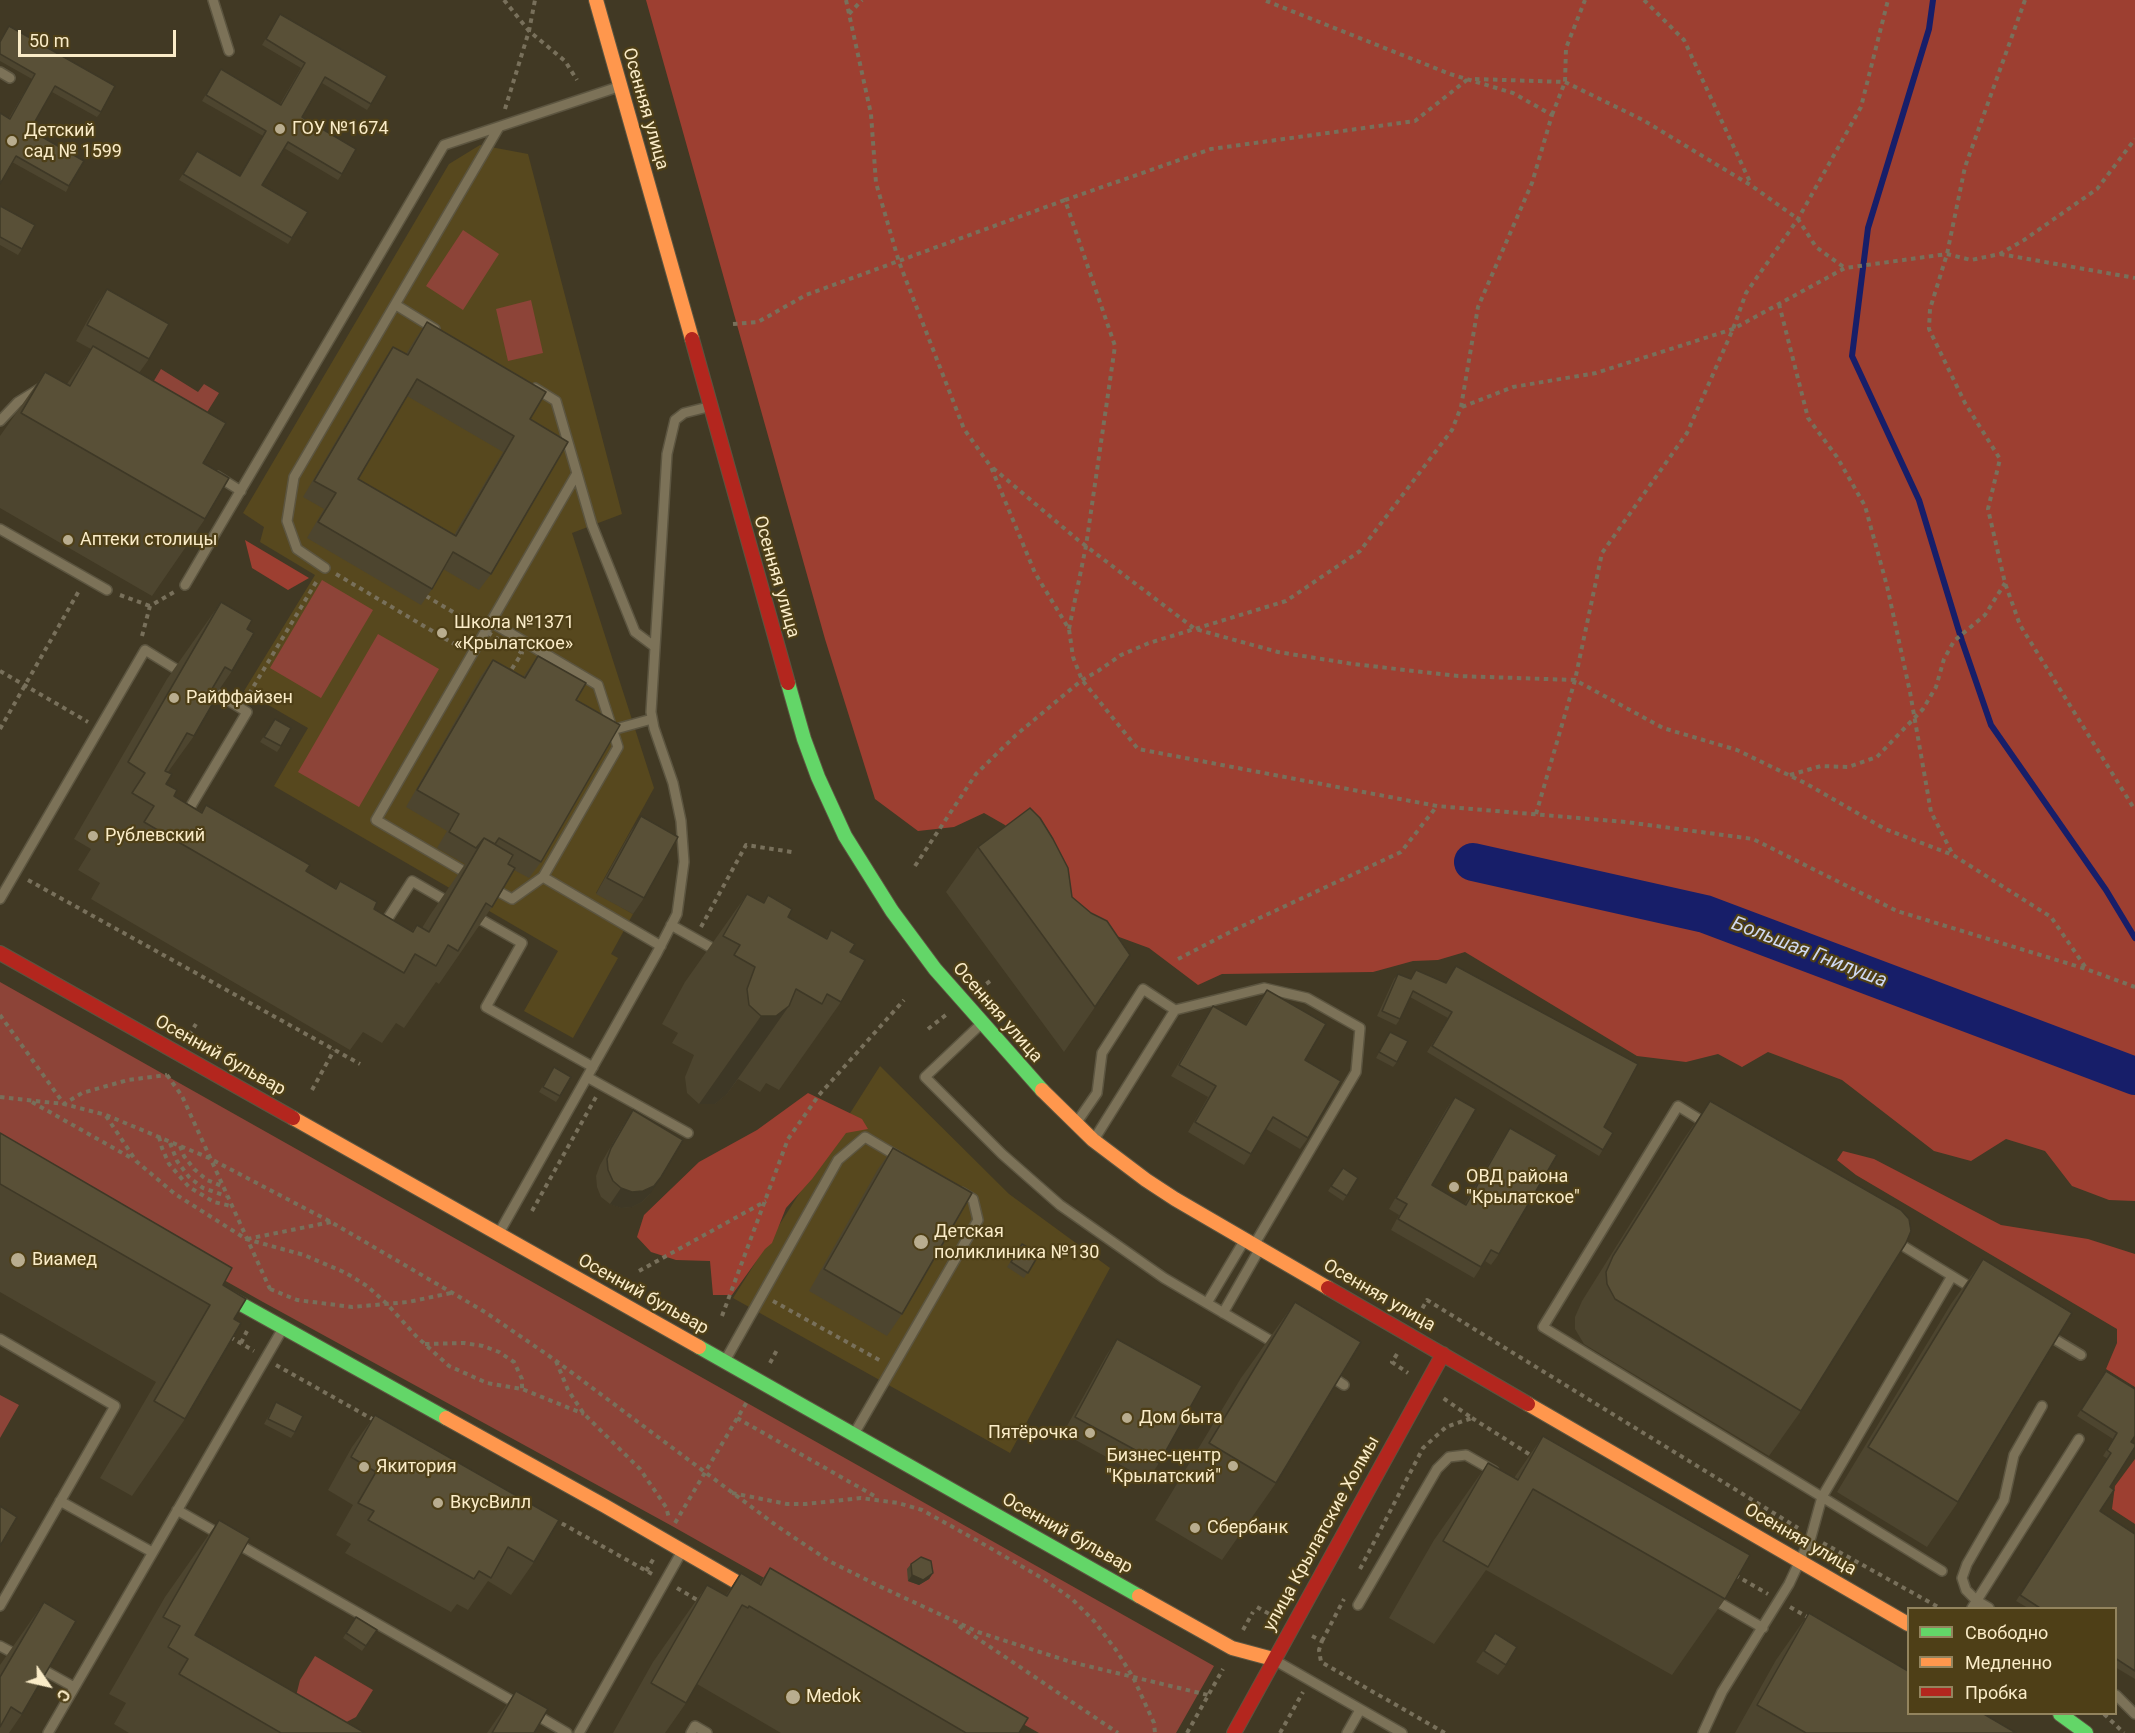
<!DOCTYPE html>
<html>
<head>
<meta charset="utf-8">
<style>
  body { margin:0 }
  #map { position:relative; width:2135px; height:1733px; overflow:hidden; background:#413924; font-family:Roboto,sans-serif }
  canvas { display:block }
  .legend { position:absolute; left:1907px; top:1607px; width:210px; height:108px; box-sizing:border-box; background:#4e3f17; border:2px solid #93845e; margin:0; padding:8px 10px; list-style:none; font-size:18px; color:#faecc8 }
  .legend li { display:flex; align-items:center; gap:12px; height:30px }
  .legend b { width:30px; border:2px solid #93845e }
  .north { position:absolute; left:18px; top:1655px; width:60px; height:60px; -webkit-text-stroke:4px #4e3f17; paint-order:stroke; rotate:124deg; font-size:16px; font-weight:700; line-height:24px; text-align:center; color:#faecc8 }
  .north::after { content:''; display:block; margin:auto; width:21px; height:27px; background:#faecc8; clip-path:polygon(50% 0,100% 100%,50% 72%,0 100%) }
  .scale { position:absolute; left:18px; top:30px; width:158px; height:27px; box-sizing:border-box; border:3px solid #faecc8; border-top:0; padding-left:8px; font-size:18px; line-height:21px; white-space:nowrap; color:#faecc8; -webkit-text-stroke:4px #4e3f17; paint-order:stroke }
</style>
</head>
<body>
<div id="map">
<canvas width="2135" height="1733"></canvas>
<ul class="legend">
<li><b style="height:8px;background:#63d668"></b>Свободно</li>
<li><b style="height:8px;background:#ff974d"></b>Медленно</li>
<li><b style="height:8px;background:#b3261e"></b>Пробка</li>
</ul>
<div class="north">С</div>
<div class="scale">50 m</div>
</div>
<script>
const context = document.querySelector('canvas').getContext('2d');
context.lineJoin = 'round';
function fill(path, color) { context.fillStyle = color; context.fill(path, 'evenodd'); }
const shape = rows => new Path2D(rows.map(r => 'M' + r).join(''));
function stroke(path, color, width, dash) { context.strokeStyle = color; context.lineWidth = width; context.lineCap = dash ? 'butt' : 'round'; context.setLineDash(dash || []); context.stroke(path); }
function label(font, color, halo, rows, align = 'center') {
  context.font = font + ' Roboto,sans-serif'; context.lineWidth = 4.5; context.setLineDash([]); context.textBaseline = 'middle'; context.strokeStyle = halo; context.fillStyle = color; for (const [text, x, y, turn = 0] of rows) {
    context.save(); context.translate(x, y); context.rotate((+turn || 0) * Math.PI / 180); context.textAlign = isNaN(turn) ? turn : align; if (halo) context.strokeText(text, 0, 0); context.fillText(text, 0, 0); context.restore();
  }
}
fill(shape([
  [480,145,528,154,622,514,572,533,654,788,596,893,633,914,611,954,618,958,573,1038,524,1011,558,951,274,786,308,728,244,691,315,575,260,542,264,527,243,513,449,164],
  [880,1066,1009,1194,1110,1268,1010,1453,733,1298]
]), '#57481e');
fill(shape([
  [463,230,499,254,463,310,426,286],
  [531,300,543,353,508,361,496,309],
  [161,369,198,392,204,384,219,393,201,422,137,409],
  [322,580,373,610,321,698,270,668],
  [378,634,439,669,359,807,298,772],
  [0,982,1214,1666,1176,1733,1039,1733,672,1526,263,1302,0,1154],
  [0,1395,19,1405,0,1438],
  [315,1656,373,1690,356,1717,337,1727,295,1700,300,1680]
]), '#8d4438');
fill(shape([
  [646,0,2135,0,2135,1201,2109,1200,2072,1186,2045,1151,2006,1139,1971,1161,1934,1151,1842,1080,1768,1052,1742,1067,1718,1054,1686,1062,1637,1056,1465,952,1438,960,1413,961,1373,972,1222,974,1198,985,1149,948,1111,934,1026,856,1005,825,984,813,954,827,918,831,875,799,825,639],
  [245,540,309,578,288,590,252,568],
  [808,1093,862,1119,868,1129,846,1133,812,1179,786,1208,772,1243,765,1249,732,1295,713,1295,710,1261,676,1260,651,1252,637,1237,644,1215,699,1162,757,1130],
  [1843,1151,1874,1159,2001,1225,2088,1239,2135,1254,2135,1387,2106,1369,2117,1343,2117,1329,1856,1175,1837,1160],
  [2135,1459,2135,1524,2112,1509,2115,1486]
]), '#9d3f31');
stroke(shape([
  [1933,0,1929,29,1868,228,1852,356,1919,500,1962,641,1991,725,2106,890,2135,938]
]), '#171e69', 6);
stroke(shape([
  [1473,862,1705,914,2135,1076]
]), '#171e69', 38);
const lane = shape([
  [213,0,229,51],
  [0,72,10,78],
  [396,305,435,329],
  [535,388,556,401,592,525,635,632,655,647],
  [0,421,18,402,39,389],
  [217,476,241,491],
  [0,529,107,590],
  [325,568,297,549,287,521,294,477,499,127],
  [185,585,444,145,618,87],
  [491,622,598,685,618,747,543,877],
  [612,730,652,719],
  [185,816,247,712,206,687],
  [470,875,376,820,576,475],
  [492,888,512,899,543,877,661,946],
  [0,899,145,650,184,674],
  [473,915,522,943,486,1007,593,1067],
  [671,925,719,952],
  [383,926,412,881,450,903],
  [981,1024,925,1077,1002,1154,1060,1205,1164,1278,1278,1345],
  [587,1077,688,1133],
  [1077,1122,1097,1093,1102,1053,1143,989,1175,1010],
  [1095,1138,1175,1010,1264,988,1307,998,1360,1028,1356,1072,1254,1245],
  [499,1233,657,953,677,914,684,862,681,821,673,783,654,728,651,712,667,454,675,420,684,413,708,407],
  [1895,1241,1975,1290],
  [1207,1303,1244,1241],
  [1223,1313,1259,1250],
  [2046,1334,2081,1355],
  [0,1339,115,1406,0,1606],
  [726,1359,838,1160,865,1137,899,1157],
  [1329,1375,1344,1385],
  [854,1434,978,1220,973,1199,961,1192],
  [60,1501,152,1552],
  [177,1510,221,1535],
  [236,1543,521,1706],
  [1942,1571,1822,1497,1952,1276],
  [1713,1599,1763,1628],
  [1358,1605,1437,1469,1449,1457,1466,1455,1494,1471],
  [1972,1608,2079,1439],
  [1989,1608,1977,1601,1966,1590,1962,1578,1967,1564,2004,1500,2014,1455,2042,1406],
  [0,1646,19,1656],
  [1276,1661,1402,1733],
  [36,1666,74,1687],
  [2116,1695,2135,1714],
  [533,1713,567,1733],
  [48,1733,282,1330],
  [579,1733,681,1553],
  [691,1733,695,1726,707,1733],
  [1347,1733,1360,1710],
  [1703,1733,1722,1692,1789,1584,1811,1537,1822,1497,1543,1327,1678,1106,1707,1124]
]);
const fast = shape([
  [788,683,804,739,818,777,845,836,892,911,935,969,1042,1090],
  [212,1288,446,1418],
  [699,1347,1139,1596],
  [2060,1714,2086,1733]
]);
const slow = shape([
  [596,0,692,339],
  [1042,1090,1093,1140,1146,1180,1175,1199,1328,1288],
  [293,1118,699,1347],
  [1528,1404,1908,1624],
  [446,1418,605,1506,766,1599],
  [1139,1596,1232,1648,1273,1659]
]);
const jam = shape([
  [692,339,788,683],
  [0,953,293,1118],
  [1328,1288,1528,1404],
  [1234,1733,1443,1354]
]);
stroke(lane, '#5c5540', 12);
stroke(fast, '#5c5540', 16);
stroke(slow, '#5c5540', 16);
stroke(jam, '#5c5540', 16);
stroke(shape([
  [504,0,529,31,565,61,577,80],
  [846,0,871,114,876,183,899,262,964,429,991,467,1035,573,1069,629,1073,657,1082,680,1138,749,1437,806,1626,822,1753,839,1897,911,2086,969,2135,987],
  [1644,0,1684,40,1751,184],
  [2025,0,1965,167,1947,254,1930,309,1929,329,1965,403,2000,459,1988,509,2005,583,2020,625,2135,810],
  [849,14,862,0],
  [1475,79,1565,82,1643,120,1752,186,1798,219,1816,247,1845,268],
  [505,109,529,31,535,0],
  [1552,115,1565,82,1566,48,1585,0],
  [2000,254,2135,278],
  [1779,304,1808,418,1837,457,1865,506,1887,586,1910,692,1931,812,1953,855,2051,917,2086,968],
  [733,324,758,322,806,295,1065,200],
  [1462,407,1513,387,1596,373,1733,329,1845,268,1947,254,1971,260,2000,254,2024,240,2097,189,2135,139],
  [993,468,1078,540,1195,629,1278,652,1353,664,1458,676,1575,680,1663,728,1737,750,1805,783,1885,829,1953,855],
  [336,574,461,648],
  [120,595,150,606],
  [1069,629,1086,546,1115,346,1065,200,1211,149,1415,121,1468,79],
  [142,636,150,606,174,592],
  [0,671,88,722],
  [249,694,318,579],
  [0,729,80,589],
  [1790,775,1821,766,1848,767,1877,757,1923,709,1936,687,1944,659,1954,641,1985,615,2005,583],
  [1536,814,1575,680,1602,553,1687,433,1733,329,1746,293,1798,219,1861,107,1888,0],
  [915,866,976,774,1016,735,1082,680,1098,671,1121,655,1149,643,1286,601,1360,551,1452,430,1461,407,1478,307,1532,183,1552,115,1513,93,1450,74,1264,0],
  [28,880,360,1064],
  [701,927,746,845,792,852],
  [1178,959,1236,929,1401,852,1437,806],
  [979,989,993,979],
  [0,1015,64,1104,82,1093,128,1080,167,1075],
  [928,1029,947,1014],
  [189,1035,196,1024],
  [167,1075,182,1096,270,1289,268,1293],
  [312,1090,334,1050],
  [0,1097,64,1104,106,1115,209,1158,331,1222,485,1312,555,1360,777,1526,829,1561,879,1586,978,1632,1071,1662,1208,1695],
  [32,1102,133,1159],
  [106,1116,136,1161,175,1194,246,1239,304,1255,346,1273,367,1286,387,1304,416,1336,449,1366,487,1383,522,1389,584,1414],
  [159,1137,162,1148,169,1164,189,1187,214,1202,231,1206],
  [170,1143,177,1161,189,1177,203,1188,226,1196],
  [180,1146,184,1156,194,1169,207,1180,222,1186],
  [532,1211,596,1097],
  [247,1239,331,1222],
  [639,1271,766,1201],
  [270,1289,297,1300,352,1307,408,1302,451,1293],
  [773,1301,881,1361],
  [722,1316,788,1139,819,1095,904,1000],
  [1418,1316,1427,1300,1798,1528],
  [230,1337,254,1351],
  [241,1343,247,1331],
  [425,1344,464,1343,483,1346,499,1352,514,1362,522,1379,522,1389],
  [1397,1354,1392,1362,1408,1373],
  [556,1361,568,1390,584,1414,640,1469,666,1507,669,1518],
  [770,1363,778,1348],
  [276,1365,374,1420],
  [737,1418,878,1498],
  [1472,1418,1532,1456],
  [732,1493,787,1504,806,1504,861,1498,898,1503,922,1510,978,1541,1042,1578,1072,1599,1094,1621,1116,1650,1133,1677,1154,1723,1155,1733],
  [554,1519,652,1574],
  [675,1523,748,1400],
  [1823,1543,1940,1608],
  [1360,1569,1423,1448,1446,1427,1472,1418,1443,1398],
  [646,1571,654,1558],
  [1735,1575,1768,1594],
  [677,1588,699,1601],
  [1257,1607,1273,1616],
  [1790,1607,1809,1618],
  [959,1626,1118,1733],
  [1243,1630,1253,1612],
  [1312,1636,1322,1641,1319,1650,1321,1662,1445,1733],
  [1322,1641,1344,1599],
  [2104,1714,2124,1733],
  [1187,1733,1223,1669],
  [1280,1733,1303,1692]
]), '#78705b', 4, [4.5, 4.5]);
stroke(lane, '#7c7258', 9);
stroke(fast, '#63d668', 14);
stroke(slow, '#ff974d', 14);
stroke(jam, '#b3261e', 14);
stroke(shape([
  [426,596,522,653,508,675]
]), '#78705b', 4, [4.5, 4.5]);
fill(shape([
  [280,14,371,104,367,110,322,83,302,117,342,174,338,180,284,148,262,185,292,238,288,244,179,180,197,151,240,176,263,136,202,101,221,69,280,104,301,68,262,45],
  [9,26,101,112,97,117,52,92,30,130,69,186,66,192,12,162,9,118,32,79,0,61,0,41],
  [0,206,22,249,18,255,0,245],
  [107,289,149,359,139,373,203,463,205,519,152,596,0,508,0,436,45,372,67,384,91,349,76,341,96,305],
  [427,322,530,419,491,574,479,590,443,569,432,589,421,605,307,538,324,509,303,497,382,363,393,347,406,354,416,338],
  [407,396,503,452,454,535,358,479],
  [221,602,247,629,232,671,214,697,194,736,168,772,166,784,174,796,202,812,206,805,306,871,335,888,340,881,374,909,412,931,417,925,422,928,430,915,465,864,437,848,447,831,406,807,481,676,493,660,523,677,538,656,576,700,541,862,529,878,514,870,492,907,439,984,436,982,404,1028,396,1023,382,1043,363,1032,350,1050,91,899,100,883,78,870,91,849,74,839,167,679],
  [275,719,281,746,277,752,260,742],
  [641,816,644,898,633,914,596,894,630,833],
  [978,847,1072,897,1095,1007,1064,1052,946,892],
  [747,894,763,903,768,895,788,917,826,938,831,930,850,952,841,1002,779,1090,766,1083,760,1092,738,1079,727,1094,715,1104,699,1104,687,1093,685,1077,694,1055,672,1043,678,1033,662,1024,685,982],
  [1456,966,1604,1127,1613,1133,1599,1156,1427,1052,1448,1018,1410,997,1400,1019,1396,1025,1377,1016,1394,979,1398,974,1410,979,1416,970,1445,983],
  [1267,990,1305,1060,1308,1138,1300,1149,1266,1129,1251,1154,1244,1165,1188,1132,1208,1097,1171,1076,1206,1017,1213,1006,1245,1025,1259,1001],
  [1390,1032,1397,1062,1393,1067,1376,1058],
  [554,1067,560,1096,556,1102,539,1092],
  [1455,1097,1432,1185,1465,1204,1503,1139,1510,1128,1499,1254,1491,1265,1485,1261,1474,1278,1391,1230,1399,1215,1389,1209,1447,1108],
  [1710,1101,1801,1411,1769,1456,1584,1344,1575,1329,1575,1317,1582,1301,1679,1146],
  [633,1110,650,1194,642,1202,632,1207,621,1208,610,1204,601,1197,597,1187,596,1176,600,1165,622,1127],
  [0,1133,223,1285,234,1319,185,1419,132,1496,100,1478,156,1382,0,1292],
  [893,1148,902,1314,887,1336,809,1291,878,1169],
  [1343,1168,1358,1178,1343,1201,1328,1191],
  [1022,1244,1039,1254,1024,1278,1007,1267],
  [1983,1259,1958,1502,1927,1547,1837,1492,1951,1304],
  [1295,1302,1276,1483,1222,1560,1155,1520,1241,1378],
  [1117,1339,1159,1463,1148,1480,1063,1433,1106,1356],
  [2102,1376,2131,1442,2110,1487,2100,1511,2135,1534,2135,1679,2115,1667,2115,1608,2028,1608,2016,1601,2108,1459,2103,1456,2113,1439,2077,1416],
  [276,1402,295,1432,291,1438,264,1424],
  [375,1415,534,1562,511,1595,488,1581,468,1610,457,1604,451,1612,345,1553,351,1544,336,1535,353,1505,328,1490,352,1447],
  [1543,1436,1725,1599,1672,1675,1486,1570,1434,1644,1389,1618,1434,1540,1488,1463,1514,1478],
  [219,1520,195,1635,365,1733,129,1733,114,1724,126,1703,109,1694,165,1597],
  [911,1564,933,1573,929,1579,919,1585,908,1581,907,1569],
  [770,1568,1019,1733,781,1733,697,1684,686,1703,665,1733,613,1733,653,1662,707,1585,726,1595,741,1573,759,1584],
  [44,1602,22,1714,9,1733,0,1733,0,1665],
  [1809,1613,2016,1733,1735,1733,1776,1660],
  [356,1617,377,1630,362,1651,343,1638],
  [1495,1633,1506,1665,1498,1675,1476,1662],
  [516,1691,534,1733,487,1733]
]), '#4d452f');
fill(shape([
  [789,1006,727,1094,715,1104,699,1104,761,1016],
  [661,1177,650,1194,642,1202,632,1207,621,1208,610,1204,621,1188],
  [933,1573,929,1579,919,1585,908,1581,912,1575]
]), '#3e3826');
const building = shape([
  [280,14,387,76,371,104,325,77,302,117,356,149,342,174,288,142,262,185,308,212,292,238,183,174,197,151,240,176,266,131,206,95,221,69,281,105,305,63,266,39,280,14],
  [9,26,115,86,101,112,55,86,30,130,84,161,69,186,16,156,0,184,0,113,10,119,35,74,0,54,0,42,9,26],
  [0,206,35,225,22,249,0,237,0,206],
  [107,289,169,324,149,359,87,325,107,289],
  [427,322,546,392,530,419,568,442,491,574,453,552,432,589,318,522,336,493,314,481,393,347,408,355,427,322],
  [417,379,514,436,456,536,358,479,417,379],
  [93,346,226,423,203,463,229,478,205,519,21,413,45,372,70,386,93,346],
  [221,602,252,620,247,629,254,633,232,671,225,667,209,694,216,698,194,736,187,733,165,771,172,774,166,784,177,790,174,796,202,813,206,805,272,843,310,865,306,871,336,889,340,881,377,902,374,909,413,932,417,925,429,932,484,838,513,855,508,864,515,868,492,907,486,903,458,951,448,945,436,966,415,954,404,973,144,822,154,806,132,793,145,773,128,762,221,602],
  [538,656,586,683,576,700,620,725,541,862,499,838,495,844,484,838,476,848,449,832,459,814,417,790,493,660,525,678,538,656],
  [275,719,291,728,281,746,264,737,275,719],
  [1030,808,1040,818,1053,839,1068,868,1072,897,1091,913,1107,921,1130,955,1095,1007,978,847,1030,808],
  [641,816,678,837,644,898,607,878,641,816],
  [747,894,764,903,768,895,792,909,788,917,827,939,831,930,855,944,850,952,865,960,841,1002,827,994,822,1004,796,989,789,1006,776,1016,761,1016,749,1005,747,989,755,967,734,955,740,945,723,936,747,894],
  [1456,966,1638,1064,1604,1127,1613,1133,1603,1150,1432,1046,1452,1012,1413,991,1400,1019,1382,1011,1398,974,1411,979,1416,970,1446,983,1456,966],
  [1267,990,1326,1024,1305,1060,1341,1081,1308,1138,1273,1117,1251,1154,1195,1122,1216,1086,1179,1065,1213,1006,1246,1025,1267,990],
  [1390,1032,1408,1041,1397,1062,1379,1052,1390,1032],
  [554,1067,571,1077,560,1096,543,1087,554,1067],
  [1455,1097,1476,1109,1432,1185,1466,1205,1510,1128,1557,1155,1499,1254,1491,1250,1481,1267,1398,1219,1407,1204,1396,1198,1455,1097],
  [1710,1101,1901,1210,1909,1219,1911,1231,1906,1243,1801,1411,1615,1299,1607,1284,1606,1272,1613,1256,1710,1101],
  [633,1110,683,1140,661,1177,654,1186,643,1191,632,1192,621,1188,613,1181,608,1170,607,1159,611,1148,633,1110],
  [0,1133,232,1268,223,1285,246,1299,234,1319,241,1323,185,1419,154,1401,210,1305,0,1184,0,1133],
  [893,1148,972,1193,902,1314,824,1269,893,1148],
  [1343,1168,1358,1178,1347,1196,1331,1186,1343,1168],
  [1022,1244,1039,1254,1028,1273,1011,1262,1022,1244],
  [1983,1259,2072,1313,1958,1502,1868,1447,1983,1259],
  [1295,1302,1361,1342,1276,1483,1209,1443,1295,1302],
  [1117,1339,1202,1386,1159,1463,1075,1417,1117,1339],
  [2106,1371,2135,1389,2135,1436,2131,1442,2135,1444,2135,1447,2110,1487,2114,1490,2100,1511,2135,1534,2135,1671,2115,1658,2115,1608,2040,1608,2020,1595,2111,1453,2107,1450,2117,1433,2081,1410,2106,1371],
  [276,1402,303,1416,295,1432,268,1419,276,1402],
  [375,1415,559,1520,534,1562,508,1547,491,1578,479,1571,474,1579,368,1520,374,1511,358,1503,376,1472,351,1457,375,1415],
  [1543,1436,1750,1555,1725,1599,1533,1489,1488,1567,1443,1541,1488,1463,1518,1480,1543,1436],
  [0,1506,17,1517,0,1546,0,1506],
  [219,1520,250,1538,195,1635,365,1733,281,1733,179,1674,188,1659,168,1647,180,1626,163,1617,219,1520],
  [921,1557,931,1561,933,1573,923,1580,912,1575,911,1564,921,1557],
  [770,1568,1028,1718,1019,1733,966,1733,749,1606,748,1608,742,1605,686,1703,651,1683,707,1585,727,1596,741,1573,761,1585,770,1568],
  [44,1602,76,1621,22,1714,11,1707,0,1727,0,1677,44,1602],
  [1809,1613,1908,1671,1908,1713,1982,1713,2016,1733,1806,1733,1757,1705,1809,1613],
  [356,1617,377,1630,366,1646,346,1633,356,1617],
  [1495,1633,1517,1647,1506,1665,1484,1651,1495,1633],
  [516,1691,548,1709,534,1733,492,1733,516,1691]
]);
fill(building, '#595037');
stroke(building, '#3e3826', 1.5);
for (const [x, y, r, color] of [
  [280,129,6,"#b9ad8f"],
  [12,141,6,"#b9ad8f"],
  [68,540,6,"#b9ad8f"],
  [442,633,6,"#b9ad8f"],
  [174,698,6,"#b9ad8f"],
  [93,836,6,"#b9ad8f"],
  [1454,1187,6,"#b9ad8f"],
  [921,1242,8,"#b9ad8f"],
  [18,1260,8,"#b9ad8f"],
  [1127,1418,6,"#b9ad8f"],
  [1090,1433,6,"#b9ad8f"],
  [1233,1466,6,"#b9ad8f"],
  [364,1467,6,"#b9ad8f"],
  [438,1503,6,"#b9ad8f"],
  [1195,1528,6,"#b9ad8f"],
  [793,1697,8,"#b9ad8f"]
]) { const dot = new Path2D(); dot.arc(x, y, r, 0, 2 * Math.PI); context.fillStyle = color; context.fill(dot); stroke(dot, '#4e3f17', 2); }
label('18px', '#faecc8', '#4e3f17', [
  ["Осенняя улица",645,109,74],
  ["Осенняя улица",776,577,74],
  ["Осенняя улица",997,1013,49],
  ["Осенний бульвар",220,1056,29],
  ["Осенний бульвар",643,1295,29],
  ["Осенняя улица",1379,1296,30],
  ["Осенний бульвар",1067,1534,29],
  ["улица Крылатские Холмы",1322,1534,-61],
  ["Осенняя улица",1800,1540,30]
]);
label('18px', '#faecc8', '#4e3f17', [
  ["ГОУ №1674",292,129],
  ["Детский",24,131],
  ["сад № 1599",24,152],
  ["Аптеки столицы",80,540],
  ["Школа №1371",454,623],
  ["«Крылатское»",454,644],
  ["Райффайзен",186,698],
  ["Рублевский",105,836],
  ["ОВД района",1466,1177],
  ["\"Крылатское\"",1466,1198],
  ["Детская",934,1232],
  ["поликлиника №130",934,1253],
  ["Виамед",32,1260],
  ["Дом быта",1139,1418],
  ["Пятёрочка",1078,1433,"right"],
  ["Бизнес-центр",1221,1456,"right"],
  ["\"Крылатский\"",1221,1477,"right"],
  ["Якитория",376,1467],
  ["ВкусВилл",450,1503],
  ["Сбербанк",1207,1528],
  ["Medok",806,1697]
], 'left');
label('italic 20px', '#cfd8f0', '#4e3f17', [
  ["Большая Гнилуша",1809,953,21]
]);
</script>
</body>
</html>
